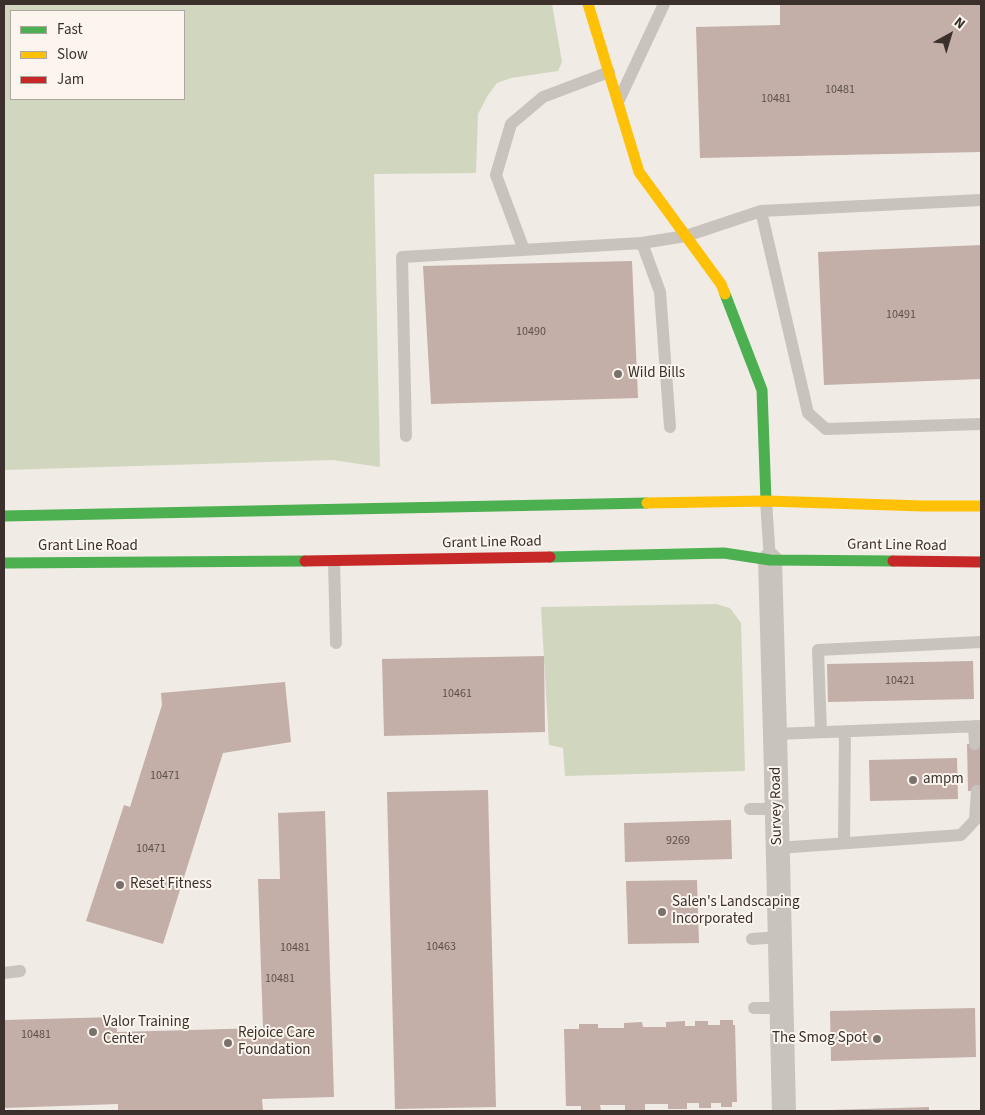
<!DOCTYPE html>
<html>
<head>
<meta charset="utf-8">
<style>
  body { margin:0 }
  #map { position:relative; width:985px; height:1115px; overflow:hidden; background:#f0ebe5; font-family:"Source Sans 3",sans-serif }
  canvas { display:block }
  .frame { position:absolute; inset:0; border:5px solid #3b302b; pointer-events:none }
  .legend { position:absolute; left:10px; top:10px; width:175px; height:90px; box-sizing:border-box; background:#fbf5ee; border:1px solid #aea6a0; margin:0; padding:6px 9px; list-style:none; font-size:15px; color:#3b302b }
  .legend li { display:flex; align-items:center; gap:10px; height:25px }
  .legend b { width:25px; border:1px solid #aea6a0 }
  .north { position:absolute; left:925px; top:10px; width:50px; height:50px; -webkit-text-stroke:4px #fbf5ee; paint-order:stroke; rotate:39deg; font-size:14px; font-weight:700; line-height:20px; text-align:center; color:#3b302b }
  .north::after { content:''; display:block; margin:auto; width:18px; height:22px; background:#3b302b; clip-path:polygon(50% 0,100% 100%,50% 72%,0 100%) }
</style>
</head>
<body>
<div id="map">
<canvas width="985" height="1115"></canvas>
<div class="frame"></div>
<ul class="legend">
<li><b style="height:6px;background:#4caf50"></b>Fast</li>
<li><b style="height:6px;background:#ffc107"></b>Slow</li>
<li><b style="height:6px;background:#c62828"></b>Jam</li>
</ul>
<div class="north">N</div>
</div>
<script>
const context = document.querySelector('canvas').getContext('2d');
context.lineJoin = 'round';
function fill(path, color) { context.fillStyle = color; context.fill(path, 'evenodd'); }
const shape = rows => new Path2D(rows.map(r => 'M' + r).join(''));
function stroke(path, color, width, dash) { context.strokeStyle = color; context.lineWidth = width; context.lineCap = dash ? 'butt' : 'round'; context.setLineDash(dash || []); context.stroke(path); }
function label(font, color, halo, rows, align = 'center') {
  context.font = font + ' "Source Sans 3",sans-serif'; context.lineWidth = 4; context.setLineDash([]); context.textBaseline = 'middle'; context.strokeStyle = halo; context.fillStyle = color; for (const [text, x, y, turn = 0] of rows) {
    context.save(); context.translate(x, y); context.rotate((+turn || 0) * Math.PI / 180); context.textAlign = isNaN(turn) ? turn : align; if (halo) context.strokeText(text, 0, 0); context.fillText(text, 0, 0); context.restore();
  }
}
fill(shape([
  [4,4,552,4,562,62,558,71,511,78,497,83,488,95,478,114,476,173,374,174,380,467,333,460,4,470],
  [11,11,184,11,184,99,11,99],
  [716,604,730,608,741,623,745,771,565,776,563,748,549,745,541,607]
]), '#d1d6bf');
fill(shape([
  [780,4,981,4,981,152,700,158,696,27,780,25],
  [981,245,981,379,824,385,818,252],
  [632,261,638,398,431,404,423,266],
  [544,656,545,732,384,736,382,659],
  [973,661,974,699,828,702,827,664],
  [285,682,291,742,223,753,163,944,86,921,124,805,130,807,162,705,161,693],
  [967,744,981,744,981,791,968,791],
  [957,758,958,799,870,801,869,760],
  [488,790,496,1107,395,1109,387,792],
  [325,811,334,1097,262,1099,263,1111,118,1111,118,1104,4,1108,4,1020,116,1017,117,1032,263,1028,258,879,280,879,278,813],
  [731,820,732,859,625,862,624,823],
  [697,880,699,943,628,944,626,881],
  [975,1008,976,1057,831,1061,830,1011],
  [720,1020,733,1020,733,1025,735,1025,737,1102,732,1102,732,1107,721,1107,721,1103,711,1103,711,1108,699,1108,699,1103,687,1103,687,1109,668,1109,668,1104,645,1104,645,1110,625,1110,625,1105,600,1105,601,1111,581,1111,581,1106,566,1106,564,1029,579,1029,579,1024,598,1024,598,1028,624,1028,624,1023,642,1022,643,1027,666,1027,666,1022,685,1021,685,1026,695,1026,695,1021,708,1021,708,1025,720,1025],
  [929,1107,929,1111,831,1111,831,1110]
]), '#c3afa7');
stroke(shape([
  [619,100,664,4],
  [761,211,981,200],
  [524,250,496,175,511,124,543,97,609,72],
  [670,427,660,292,642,243,686,236,761,211,808,413,826,429,981,424],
  [406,436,402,257,642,243],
  [766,501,770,560],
  [334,561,336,643],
  [974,726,975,744],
  [821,732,818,650,981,642],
  [775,734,981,726],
  [750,809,777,809],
  [844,843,845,731],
  [778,848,961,835,975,820,977,791],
  [752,939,780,937],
  [4,973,20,971],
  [754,1008,781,1008]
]), '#c9c3be', 12);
stroke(shape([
  [770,560,775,734,784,1111]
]), '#c9c3be', 24);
stroke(shape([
  [725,294,762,390,766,501],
  [4,516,647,503],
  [550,557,724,553,770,560,893,561],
  [4,563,305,561]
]), '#4caf50', 11);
stroke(shape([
  [588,4,639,172,721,284,725,294],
  [647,503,766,501,923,506,981,506]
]), '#ffc107', 11);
stroke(shape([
  [305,561,550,557],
  [893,561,981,562]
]), '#c62828', 11);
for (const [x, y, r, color] of [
  [618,374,5,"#7a716c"],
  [913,780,5,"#7a716c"],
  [120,885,5,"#7a716c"],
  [662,912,5,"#7a716c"],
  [93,1032,5,"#7a716c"],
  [877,1039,5,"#7a716c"],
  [228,1043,5,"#7a716c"]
]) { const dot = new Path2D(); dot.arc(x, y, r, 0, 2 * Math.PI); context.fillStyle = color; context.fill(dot); stroke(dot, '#fbf5ee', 2); }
label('12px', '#5d504a', null, [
  ["10481",840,90],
  ["10481",776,99],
  ["10491",901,315],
  ["10490",531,332],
  ["10421",900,681],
  ["10461",457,694],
  ["10471",165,776],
  ["9269",678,841],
  ["10471",151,849],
  ["10463",441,947],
  ["10481",295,948],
  ["10481",280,979],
  ["10481",36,1035]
]);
label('15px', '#3b302b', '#fbf5ee', [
  ["Wild Bills",628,374],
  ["ampm",923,780],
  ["Reset Fitness",130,885],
  ["Salen's Landscaping",672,903],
  ["Incorporated",672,920],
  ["Valor Training",103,1023],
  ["Center",103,1040],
  ["Rejoice Care",238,1034],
  ["Foundation",238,1051],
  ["The Smog Spot",867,1039,"right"]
], 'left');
label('15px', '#3b302b', '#fbf5ee', [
  ["Grant Line Road",492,543,-1],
  ["Grant Line Road",897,546,1],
  ["Grant Line Road",88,547],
  ["Survey Road",777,806,-91]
]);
</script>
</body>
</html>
